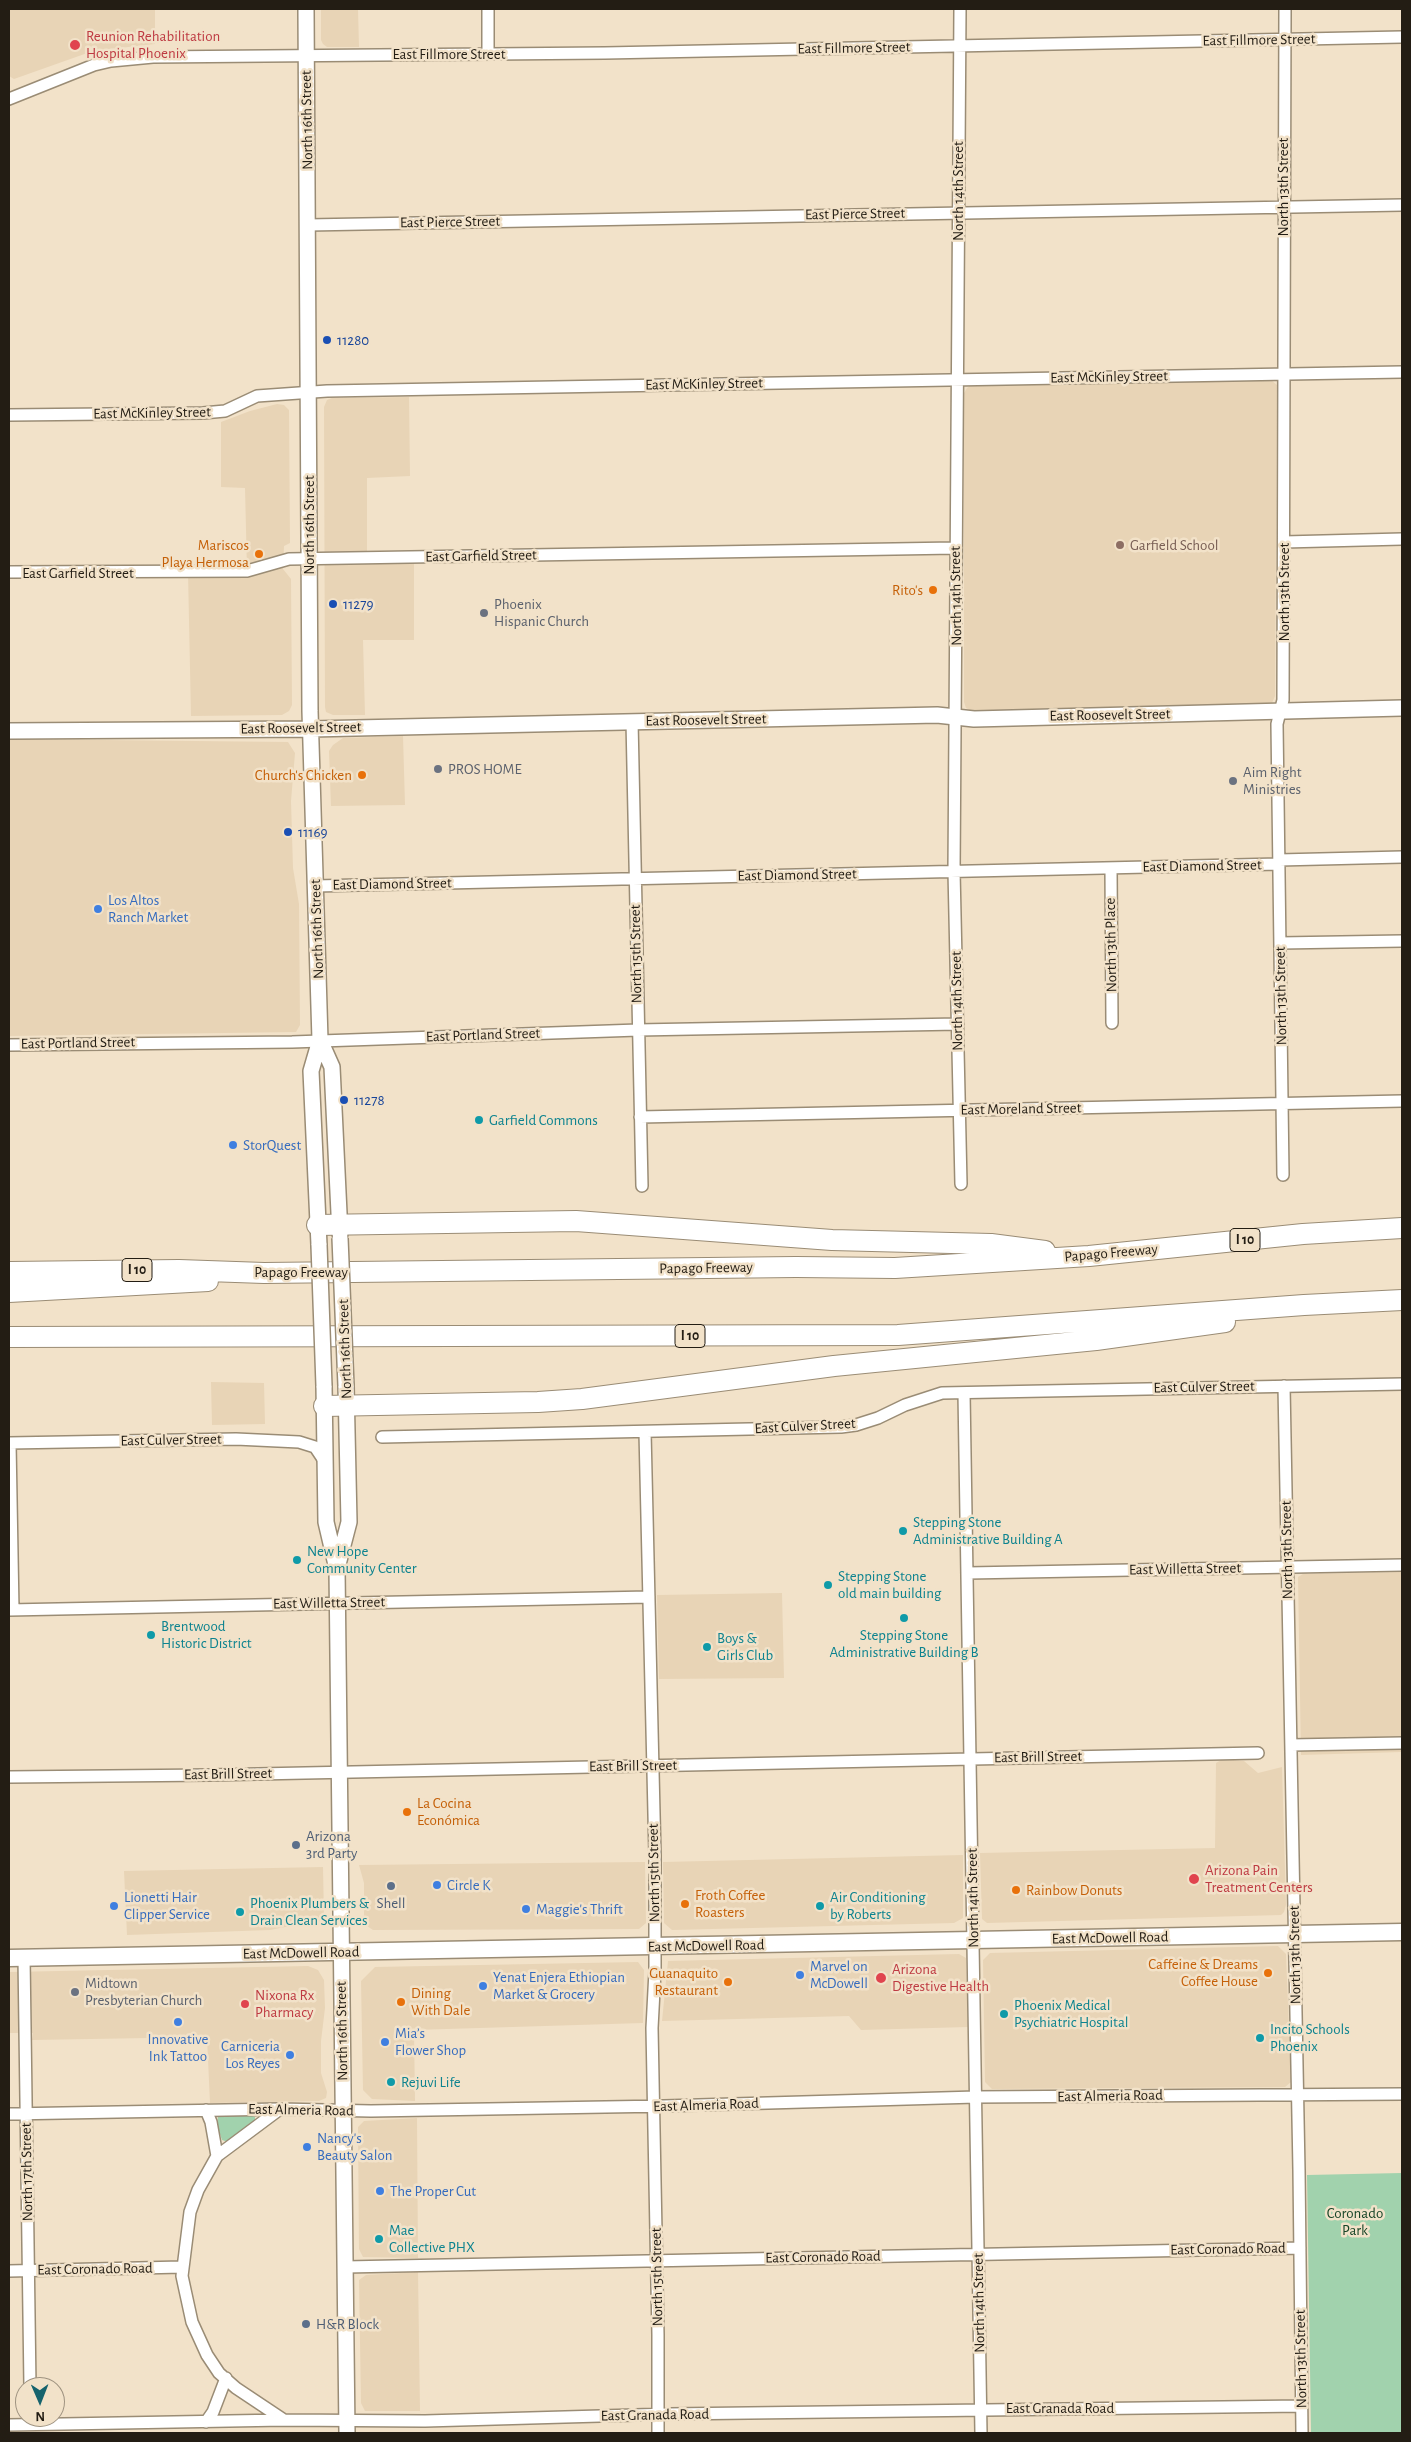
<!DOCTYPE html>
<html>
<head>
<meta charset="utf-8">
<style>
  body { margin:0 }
  #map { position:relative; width:1411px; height:2442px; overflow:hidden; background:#f2e2c9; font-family:"Alegreya Sans",sans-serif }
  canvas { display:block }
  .frame { position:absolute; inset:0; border:10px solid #231d14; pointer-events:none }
  .north { position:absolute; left:15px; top:2377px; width:50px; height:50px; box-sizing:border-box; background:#f2e2c9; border:1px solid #9f9381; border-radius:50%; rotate:179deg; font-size:14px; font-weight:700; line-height:20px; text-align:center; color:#231d14 }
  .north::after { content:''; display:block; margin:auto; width:18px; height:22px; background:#16636d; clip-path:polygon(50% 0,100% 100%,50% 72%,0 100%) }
</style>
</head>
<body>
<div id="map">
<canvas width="1411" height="2442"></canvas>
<div class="frame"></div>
<div class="north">N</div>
</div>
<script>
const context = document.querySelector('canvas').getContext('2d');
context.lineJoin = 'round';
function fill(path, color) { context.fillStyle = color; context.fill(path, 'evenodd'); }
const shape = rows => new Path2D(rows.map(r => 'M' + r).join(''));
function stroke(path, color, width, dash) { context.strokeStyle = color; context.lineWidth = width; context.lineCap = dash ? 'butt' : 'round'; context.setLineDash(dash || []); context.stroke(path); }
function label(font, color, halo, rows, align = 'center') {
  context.font = font + ' "Alegreya Sans",sans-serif'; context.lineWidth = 5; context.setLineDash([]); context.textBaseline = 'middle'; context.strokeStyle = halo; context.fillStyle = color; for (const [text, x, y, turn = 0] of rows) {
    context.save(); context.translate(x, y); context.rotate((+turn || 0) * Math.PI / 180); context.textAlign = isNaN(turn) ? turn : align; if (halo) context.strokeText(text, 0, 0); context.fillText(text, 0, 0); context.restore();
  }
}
fill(shape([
  [9,9,155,9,155,44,93,51,14,79,9,76],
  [321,9,358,9,359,47,327,47,323,44,321,40],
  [1271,380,1277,385,1275,696,1272,703,1267,705,972,711,966,708,964,702,964,393,967,388,971,385],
  [409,397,410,476,367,478,367,558,414,557,414,640,363,640,365,715,333,715,326,712,325,707,324,407,327,400,332,398],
  [277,404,284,405,289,410,290,543,284,546,283,569,291,579,292,705,289,711,282,715,191,716,188,572,247,571,245,488,221,487,221,422,250,411],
  [403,736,405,805,331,806,329,751,333,745,343,738],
  [9,739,288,742,295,753,291,801,293,868,299,904,300,1025,296,1032,9,1036],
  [211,1382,264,1383,265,1424,212,1425],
  [1402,1572,1402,1752,1301,1755,1298,1577,1303,1574],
  [782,1593,784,1678,659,1679,657,1595],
  [1223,1759,1244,1761,1258,1773,1282,1767,1286,1905,1284,1912,1281,1915,987,1923,982,1919,980,1853,1215,1848,1216,1763],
  [963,1855,963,1918,954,1923,672,1930,664,1923,663,1862],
  [645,1862,646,1923,639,1929,373,1930,364,1924,364,1883,359,1865],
  [323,1867,324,1917,322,1922,315,1926,285,1927,270,1930,127,1935,124,1871],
  [1278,1946,1286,1954,1291,2082,1285,2087,992,2089,985,2082,983,1960,990,1953],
  [959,1954,966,1958,968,2027,861,2030,849,2016,662,2021,668,1961],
  [638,1962,644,1970,643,2023,414,2030,415,2101,372,2099,363,2090,361,1981,375,1967],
  [308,1966,318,1970,324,1980,325,2008,321,2041,321,2073,327,2092,326,2098,319,2101,210,2103,207,2037,32,2040,33,2033,9,2033,9,1972],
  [417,2118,418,2258,363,2257,359,2249,358,2127,364,2121],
  [418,2272,420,2411,365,2411,361,2403,359,2280,366,2275]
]), '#e8d4b6');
fill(shape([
  [249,2115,255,2117,255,2121,228,2142,222,2140,217,2125,218,2117],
  [1402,2173,1402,2433,1311,2433,1307,2175]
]), '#a1d2ad');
const street = shape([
  [488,9,488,54],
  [960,9,954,871,961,1184],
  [9,99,94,65,111,61,153,57,605,53,1402,37],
  [308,225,1402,205],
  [9,415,203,413,225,411,257,396,327,391,1402,372],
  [1284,542,1402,539],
  [9,572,247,571,289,559,955,548],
  [632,721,642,1186],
  [1279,860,1402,857],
  [1111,868,1112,1023],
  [315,886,1279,864],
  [1280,943,1402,941],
  [9,1045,292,1042,638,1030,958,1024],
  [640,1117,1402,1101],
  [1283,1175,1277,724,1283,700,1285,9],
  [1284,1386,1299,2170,1302,2433],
  [964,1393,981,2433],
  [645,1432,655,1856,655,1971,652,2028,658,2335,658,2433],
  [382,1437,841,1427,856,1425,878,1418,905,1405,942,1393,1402,1384],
  [9,1443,236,1439,299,1442,315,1447,325,1462],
  [10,1443,13,1610],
  [968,1573,1402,1565],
  [9,1610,649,1597],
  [1291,1745,1402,1743],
  [9,1777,210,1775,1258,1753],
  [24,1957,30,2387],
  [280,2109,217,2156,198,2190,190,2212,182,2276,192,2322,207,2355,219,2373,236,2388,284,2420],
  [206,2110,211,2122,217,2156],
  [9,2114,280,2109,371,2111,664,2106,976,2097,1402,2094],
  [345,2267,1300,2248],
  [9,2271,182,2267],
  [206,2422,213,2412,226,2378],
  [9,2425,284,2420,425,2421,670,2414,1302,2406]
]);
const secondary = shape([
  [306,9,310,711,320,1040,311,1071,319,1245],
  [9,731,311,729,937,715,974,719,1402,708],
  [320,1040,332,1067,340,1234],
  [324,1386,326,1522,337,1569,347,2433],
  [337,1568,349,1522,346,1386]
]);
const primary = shape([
  [9,1958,1402,1932]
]);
const highway = shape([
  [317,1225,576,1221,832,1240,991,1244,1045,1251],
  [9,1272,179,1270,264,1273,796,1267,895,1268,1089,1256,1303,1234,1402,1228],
  [9,1292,208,1281],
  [9,1337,898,1335,1304,1305,1402,1300],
  [324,1406,538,1402,582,1399,834,1366,1096,1340,1225,1322]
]);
stroke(street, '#9a8c75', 14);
stroke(secondary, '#9a8c75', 18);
stroke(primary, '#9a8c75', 19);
stroke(highway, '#9a8c75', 22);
stroke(street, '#fff', 11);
stroke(secondary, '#fff', 15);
stroke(primary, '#fff', 16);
stroke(highway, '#fff', 20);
const secondaryBridge = shape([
  [340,1238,346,1386],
  [319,1245,324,1386]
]);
stroke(secondaryBridge, '#9a8c75', 18, []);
stroke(secondaryBridge, '#fff', 15);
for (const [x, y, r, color] of [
  [75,45,6,"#e0444e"],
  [327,340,5,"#1a4fb4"],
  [1120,545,5,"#8d6e63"],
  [259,554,5,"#e8710a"],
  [933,590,5,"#e8710a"],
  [333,604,5,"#1a4fb4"],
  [484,613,5,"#6b7280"],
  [438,769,5,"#6b7280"],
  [362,775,5,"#e8710a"],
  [1233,781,5,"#6b7280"],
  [288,832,5,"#1a4fb4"],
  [98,909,5,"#3f7fe0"],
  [344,1100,5,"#1a4fb4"],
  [479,1120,5,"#0f9aa8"],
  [233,1145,5,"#3f7fe0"],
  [903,1531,5,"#0f9aa8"],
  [297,1560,5,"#0f9aa8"],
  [828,1585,5,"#0f9aa8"],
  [904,1618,5,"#0f9aa8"],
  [151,1635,5,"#0f9aa8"],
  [707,1647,5,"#0f9aa8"],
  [407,1812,5,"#e8710a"],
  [296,1845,5,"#5c6f8a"],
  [1194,1879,6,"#e0444e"],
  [437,1885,5,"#3f7fe0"],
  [391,1886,5,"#5c6f8a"],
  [1016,1890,5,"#e8710a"],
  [685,1904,5,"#e8710a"],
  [114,1906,5,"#3f7fe0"],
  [820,1906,5,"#0f9aa8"],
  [526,1909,5,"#3f7fe0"],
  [240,1912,5,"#0f9aa8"],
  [1268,1973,5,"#e8710a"],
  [800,1975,5,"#3f7fe0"],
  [881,1978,6,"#e0444e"],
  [728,1982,5,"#e8710a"],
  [483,1986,5,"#3f7fe0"],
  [75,1992,5,"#6b7280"],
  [401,2002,5,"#e8710a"],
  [245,2004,5,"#e0444e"],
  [1004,2014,5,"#0f9aa8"],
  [178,2022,5,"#3f7fe0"],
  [1260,2038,5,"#0f9aa8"],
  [385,2042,5,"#3f7fe0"],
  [290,2055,5,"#3f7fe0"],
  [391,2082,5,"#0f9aa8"],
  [307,2147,5,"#3f7fe0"],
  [380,2191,5,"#3f7fe0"],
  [379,2239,5,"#0f9aa8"],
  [306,2324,5,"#5c6f8a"]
]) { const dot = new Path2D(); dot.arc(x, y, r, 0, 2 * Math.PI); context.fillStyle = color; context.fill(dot); stroke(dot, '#f2e2c9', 2); }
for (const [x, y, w] of [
  [1245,1240,30],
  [137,1270,30],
  [690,1336,30]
]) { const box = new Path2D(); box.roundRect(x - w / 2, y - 11.5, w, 23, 4); context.fillStyle = '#f2e2c9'; context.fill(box); stroke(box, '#231d14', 1); }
label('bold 14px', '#231d14', null, [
  ["I 10",1245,1240],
  ["I 10",137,1270],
  ["I 10",690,1336]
]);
label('15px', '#be3a42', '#f2e2c9', [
  ["Reunion Rehabilitation",86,36],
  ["Hospital Phoenix",86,53],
  ["Arizona Pain",1205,1870],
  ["Treatment Centers",1205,1887],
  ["Arizona",892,1969],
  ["Digestive Health",892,1986],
  ["Nixona Rx",255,1995],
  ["Pharmacy",255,2012]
], 'left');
label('15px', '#231d14', '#f2e2c9', [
  ["East Fillmore Street",1259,40,-1],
  ["East Fillmore Street",854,48,-1],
  ["East Fillmore Street",449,54],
  ["North 16th Street",307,120,-91],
  ["North 13th Street",1283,187,-90],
  ["North 14th Street",958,191,-90],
  ["East Pierce Street",855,214,-1],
  ["East Pierce Street",450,222,-1],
  ["East McKinley Street",1109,377,-1],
  ["East McKinley Street",704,384,-1],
  ["East McKinley Street",152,413,-1],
  ["North 16th Street",309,525,-90],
  ["East Garfield Street",481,556,-1],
  ["East Garfield Street",78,573],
  ["North 13th Street",1284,592,-90],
  ["North 14th Street",956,596,-91],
  ["East Roosevelt Street",1110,715,-1],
  ["East Roosevelt Street",706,720,-1],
  ["East Roosevelt Street",301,728,-1],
  ["East Diamond Street",1202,866,-1],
  ["East Diamond Street",797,875,-1],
  ["East Diamond Street",392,884,-1],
  ["North 16th Street",317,929,-92],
  ["North 13th Place",1111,945,-91],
  ["North 15th Street",636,954,-91],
  ["North 13th Street",1281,996,-91],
  ["North 14th Street",957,1001,-91],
  ["East Portland Street",483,1035,-2],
  ["East Portland Street",78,1043,-1],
  ["East Moreland Street",1021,1109,-1],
  ["Papago Freeway",1111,1253,-5],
  ["Papago Freeway",706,1268,-1],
  ["Papago Freeway",301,1272],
  ["North 16th Street",345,1349,-92],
  ["East Culver Street",1204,1387,-1],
  ["East Culver Street",805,1426,-3],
  ["East Culver Street",171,1440,-1],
  ["North 13th Street",1287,1550,-91],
  ["East Willetta Street",1185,1569,-1],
  ["East Willetta Street",329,1603,-1],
  ["East Brill Street",1038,1757,-1],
  ["East Brill Street",633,1766,-1],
  ["East Brill Street",228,1774,-1],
  ["North 15th Street",654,1873,-91],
  ["North 14th Street",973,1898,-91],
  ["East McDowell Road",1110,1938,-1],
  ["East McDowell Road",706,1946,-1],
  ["East McDowell Road",301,1953,-1],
  ["North 13th Street",1295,1955,-91],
  ["North 16th Street",342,2031,-91],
  ["East Almeria Road",1110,2096,-1],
  ["East Almeria Road",706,2105,-2],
  ["East Almeria Road",301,2110,1],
  ["North 17th Street",27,2172,-91],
  ["East Coronado Road",1228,2249,-1],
  ["East Coronado Road",823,2257,-1],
  ["East Coronado Road",95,2269,-1],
  ["North 15th Street",657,2277,-91],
  ["North 14th Street",979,2303,-91],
  ["North 13th Street",1301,2359,-91],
  ["East Granada Road",1060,2408],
  ["East Granada Road",655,2415,-1]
]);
label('15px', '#164399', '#f2e2c9', [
  ["11280",337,340],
  ["11279",343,604],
  ["11169",298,832],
  ["11278",354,1100]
], 'left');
label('15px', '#c56008', '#f2e2c9', [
  ["Mariscos",249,545],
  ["Playa Hermosa",249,562],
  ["Rito's",923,590],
  ["Church's Chicken",352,775],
  ["La Cocina",417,1803,"left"],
  ["Económica",417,1820,"left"],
  ["Rainbow Donuts",1026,1890,"left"],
  ["Froth Coffee",695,1895,"left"],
  ["Roasters",695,1912,"left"],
  ["Caffeine & Dreams",1258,1964],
  ["Coffee House",1258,1981],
  ["Guanaquito",718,1973],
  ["Restaurant",718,1990],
  ["Dining",411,1993,"left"],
  ["With Dale",411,2010,"left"]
], 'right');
label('15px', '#785e54', '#f2e2c9', [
  ["Garfield School",1130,545]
], 'left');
label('15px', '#5b616d', '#f2e2c9', [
  ["Phoenix",494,604],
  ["Hispanic Church",494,621],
  ["PROS HOME",448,769],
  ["Aim Right",1243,772],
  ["Ministries",1243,789],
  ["Midtown",85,1983],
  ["Presbyterian Church",85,2000]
], 'left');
label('15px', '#366cbe', '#f2e2c9', [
  ["Los Altos",108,900],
  ["Ranch Market",108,917],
  ["StorQuest",243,1145],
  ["Circle K",447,1885],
  ["Lionetti Hair",124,1897],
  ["Clipper Service",124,1914],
  ["Maggie's Thrift",536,1909],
  ["Marvel on",810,1966],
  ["McDowell",810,1983],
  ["Yenat Enjera Ethiopian",493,1977],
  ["Market & Grocery",493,1994],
  ["Mia’s",395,2033],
  ["Flower Shop",395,2050],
  ["Innovative",178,2039,"center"],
  ["Ink Tattoo",178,2056,"center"],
  ["Carniceria",280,2046,"right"],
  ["Los Reyes",280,2063,"right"],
  ["Nancy's",317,2138],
  ["Beauty Salon",317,2155],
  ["The Proper Cut",390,2191]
], 'left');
label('15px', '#0d838f', '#f2e2c9', [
  ["Garfield Commons",489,1120],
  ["Stepping Stone",913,1522],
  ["Administrative Building A",913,1539],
  ["New Hope",307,1551],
  ["Community Center",307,1568],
  ["Stepping Stone",838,1576],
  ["old main building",838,1593],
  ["Brentwood",161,1626],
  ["Historic District",161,1643],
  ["Stepping Stone",904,1635,"center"],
  ["Administrative Building B",904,1652,"center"],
  ["Boys &",717,1638],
  ["Girls Club",717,1655],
  ["Air Conditioning",830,1897],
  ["by Roberts",830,1914],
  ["Phoenix Plumbers &",250,1903],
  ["Drain Clean Services",250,1920],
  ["Phoenix Medical",1014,2005],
  ["Psychiatric Hospital",1014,2022],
  ["Incito Schools",1270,2029],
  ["Phoenix",1270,2046],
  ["Rejuvi Life",401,2082],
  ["Mae",389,2230],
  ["Collective PHX",389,2247]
], 'left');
label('15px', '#4e5e75', '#f2e2c9', [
  ["Arizona",306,1836],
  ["3rd Party",306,1853],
  ["Shell",391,1903,"center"],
  ["H&R Block",316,2324]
], 'left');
label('15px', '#174527', '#f2e2c9', [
  ["Coronado",1355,2213],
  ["Park",1355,2230]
]);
</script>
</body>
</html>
